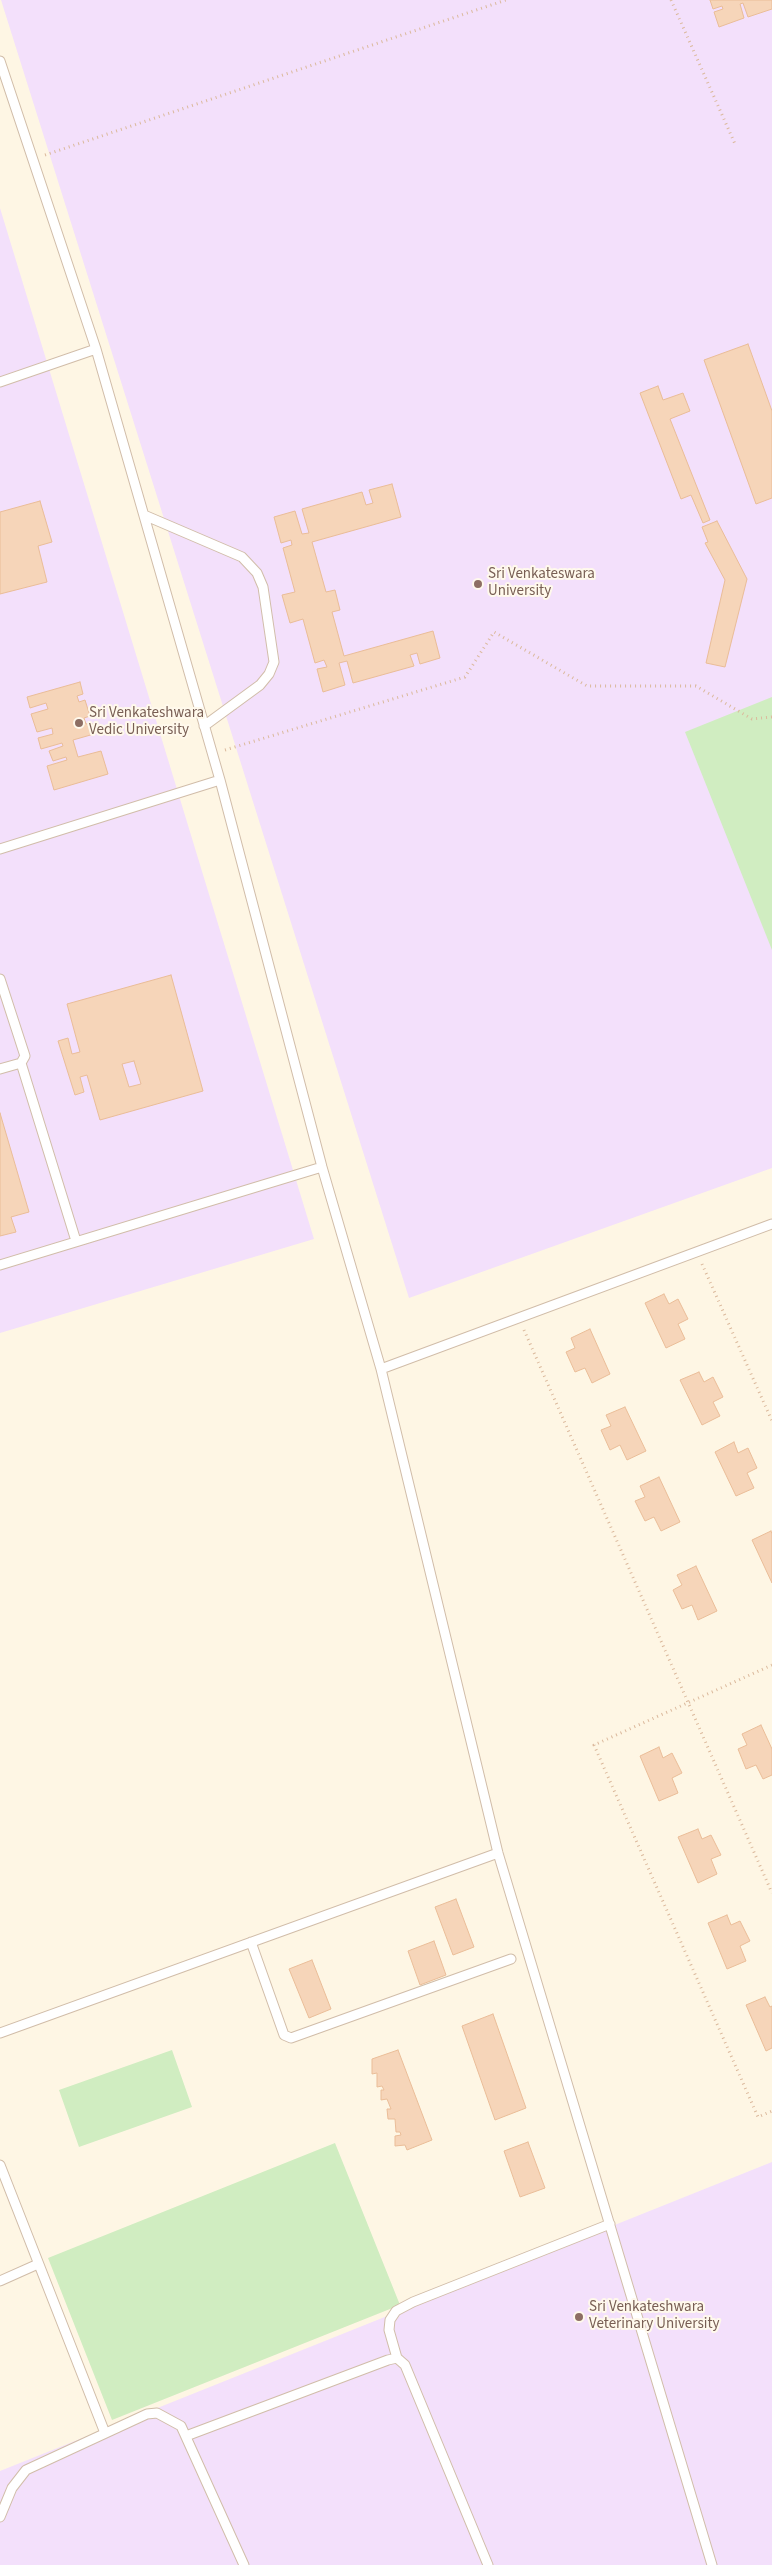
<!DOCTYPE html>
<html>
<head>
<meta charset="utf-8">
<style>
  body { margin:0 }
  canvas { display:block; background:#fef6e4 }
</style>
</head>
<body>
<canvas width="772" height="2565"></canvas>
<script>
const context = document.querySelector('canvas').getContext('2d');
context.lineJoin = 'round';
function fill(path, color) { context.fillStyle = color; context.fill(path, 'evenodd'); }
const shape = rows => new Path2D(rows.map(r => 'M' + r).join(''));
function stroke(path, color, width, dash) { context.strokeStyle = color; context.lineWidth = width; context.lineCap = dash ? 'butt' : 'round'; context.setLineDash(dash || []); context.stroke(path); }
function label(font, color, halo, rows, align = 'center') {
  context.font = font + ' "Source Sans 3",sans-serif'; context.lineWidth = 4; context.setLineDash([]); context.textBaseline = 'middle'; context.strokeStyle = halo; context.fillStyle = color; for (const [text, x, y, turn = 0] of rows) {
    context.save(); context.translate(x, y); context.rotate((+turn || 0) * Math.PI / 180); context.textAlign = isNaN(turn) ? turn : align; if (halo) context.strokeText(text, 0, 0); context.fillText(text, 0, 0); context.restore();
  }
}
fill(shape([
  [1,0,772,0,772,1168,409,1298],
  [0,208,314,1239,0,1333],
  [772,2162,772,2565,0,2565,0,2471]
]), '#f3e0fb');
fill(shape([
  [772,697,772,950,685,732],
  [172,2050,192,2107,79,2147,59,2090],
  [335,2143,400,2305,112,2420,48,2258]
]), '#d0edc1');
const building = shape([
  [710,0,772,0,772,9,748,17,743,3,740,4,744,18,719,27,714,12,723,9,722,6,713,9,710,0],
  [748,344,772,411,772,498,756,504,704,360,748,344],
  [658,386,663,400,683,393,690,411,670,419,710,520,703,523,691,495,681,499,640,393,658,386],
  [392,484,401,517,312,542,326,592,335,590,340,610,332,612,344,656,433,631,440,658,420,664,417,653,410,655,414,666,353,683,347,661,339,663,345,685,323,692,317,669,327,667,324,660,315,663,303,619,290,623,282,595,295,592,283,548,292,545,291,540,281,543,274,517,295,511,302,534,309,533,302,509,362,492,366,505,373,503,369,490,392,484],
  [40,501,52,542,38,546,47,582,0,594,0,512,40,501],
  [717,521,747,579,725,667,706,663,725,580,705,543,708,542,702,527,717,521],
  [80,682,83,694,77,696,79,702,85,700,90,716,84,718,86,724,92,723,94,734,73,740,78,757,101,751,108,774,54,790,47,766,67,760,66,757,53,761,49,751,63,746,62,743,41,749,38,738,53,734,52,728,37,732,31,714,48,709,46,703,30,708,27,697,80,682],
  [171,975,203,1091,100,1120,87,1075,80,1077,84,1092,75,1095,58,1041,68,1038,72,1054,80,1052,67,1004,171,975],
  [134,1061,141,1084,129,1087,122,1064,134,1061],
  [0,1113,29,1212,11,1217,16,1232,0,1236,0,1113],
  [664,1294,669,1304,678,1299,688,1319,678,1324,685,1339,666,1348,645,1303,664,1294],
  [590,1329,610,1374,592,1383,585,1368,575,1372,566,1352,575,1348,571,1338,590,1329],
  [699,1372,704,1382,713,1377,723,1397,713,1402,720,1416,702,1425,680,1380,699,1372],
  [625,1407,646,1451,627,1460,620,1445,610,1450,601,1430,611,1426,606,1415,625,1407],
  [734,1442,738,1453,748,1448,757,1468,747,1473,754,1488,736,1496,715,1452,734,1442],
  [659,1477,680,1522,661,1531,654,1517,645,1521,635,1501,645,1497,640,1486,659,1477],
  [771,1531,772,1534,772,1583,752,1540,771,1531],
  [696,1566,717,1611,698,1620,692,1605,682,1609,673,1590,682,1585,677,1575,696,1566],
  [761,1725,772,1749,772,1775,763,1779,756,1765,746,1769,738,1749,747,1745,742,1734,761,1725],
  [659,1747,663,1758,672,1753,682,1773,672,1778,678,1793,659,1801,640,1756,659,1747],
  [698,1829,702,1839,711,1835,721,1855,711,1859,717,1874,698,1883,678,1837,698,1829],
  [456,1899,474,1947,453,1955,435,1907,456,1899],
  [727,1915,731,1925,740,1921,750,1941,740,1946,746,1961,727,1969,708,1923,727,1915],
  [434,1941,446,1975,420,1985,408,1951,434,1941],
  [312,1960,331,2009,309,2018,289,1969,312,1960],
  [765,1997,770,2007,772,2006,772,2048,766,2051,746,2005,765,1997],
  [493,2014,526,2108,495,2120,462,2026,493,2014],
  [398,2050,432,2140,407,2150,405,2145,395,2146,395,2136,401,2135,400,2132,396,2132,395,2119,388,2119,387,2109,391,2109,387,2099,381,2100,381,2090,384,2090,382,2086,377,2087,377,2073,372,2074,372,2059,398,2050],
  [528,2142,545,2188,520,2197,504,2151,528,2142]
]);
fill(building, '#f6d5b9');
stroke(building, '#eabd98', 1);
const service = shape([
  [0,61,96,349,220,780,322,1167,381,1369,498,1853,712,2565],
  [0,382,96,349],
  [144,515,242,557,257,573,263,587,274,662,269,674,260,685,204,726],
  [0,849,220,780],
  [0,979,25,1056,21,1063,0,1069],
  [21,1063,76,1241],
  [0,1265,322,1167],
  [381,1369,772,1224],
  [251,1942,284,2035,291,2038,511,1959],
  [0,2033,498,1853],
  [0,2165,105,2433],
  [0,2281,38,2264],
  [397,2358,389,2330,390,2320,396,2311,413,2302,610,2224],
  [186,2436,388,2360,397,2358,405,2365,488,2565],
  [0,2517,12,2488,26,2470,147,2414,157,2413,181,2426,244,2565]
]);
stroke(service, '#d1bda9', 11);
stroke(shape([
  [671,0,735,144],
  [45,155,506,0],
  [225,750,465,677,494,632,587,686,696,686,752,719,772,717],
  [702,1264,772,1421],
  [524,1330,772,1893],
  [772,1665,594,1745,758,2117,772,2111]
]), '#dbb99c', 3, [1, 4]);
stroke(service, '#fff', 9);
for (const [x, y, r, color] of [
  [478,584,5,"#8d6e63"],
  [79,723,5,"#8d6e63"],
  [579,2317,5,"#8d6e63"]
]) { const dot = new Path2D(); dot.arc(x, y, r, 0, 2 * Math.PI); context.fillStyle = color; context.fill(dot); stroke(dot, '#fff9ec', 2); }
label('15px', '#785e54', '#fff9ec', [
  ["Sri Venkateswara",488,575],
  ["University",488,592],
  ["Sri Venkateshwara",89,714],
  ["Vedic University",89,731],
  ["Sri Venkateshwara",589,2308],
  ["Veterinary University",589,2325]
], 'left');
</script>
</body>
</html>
